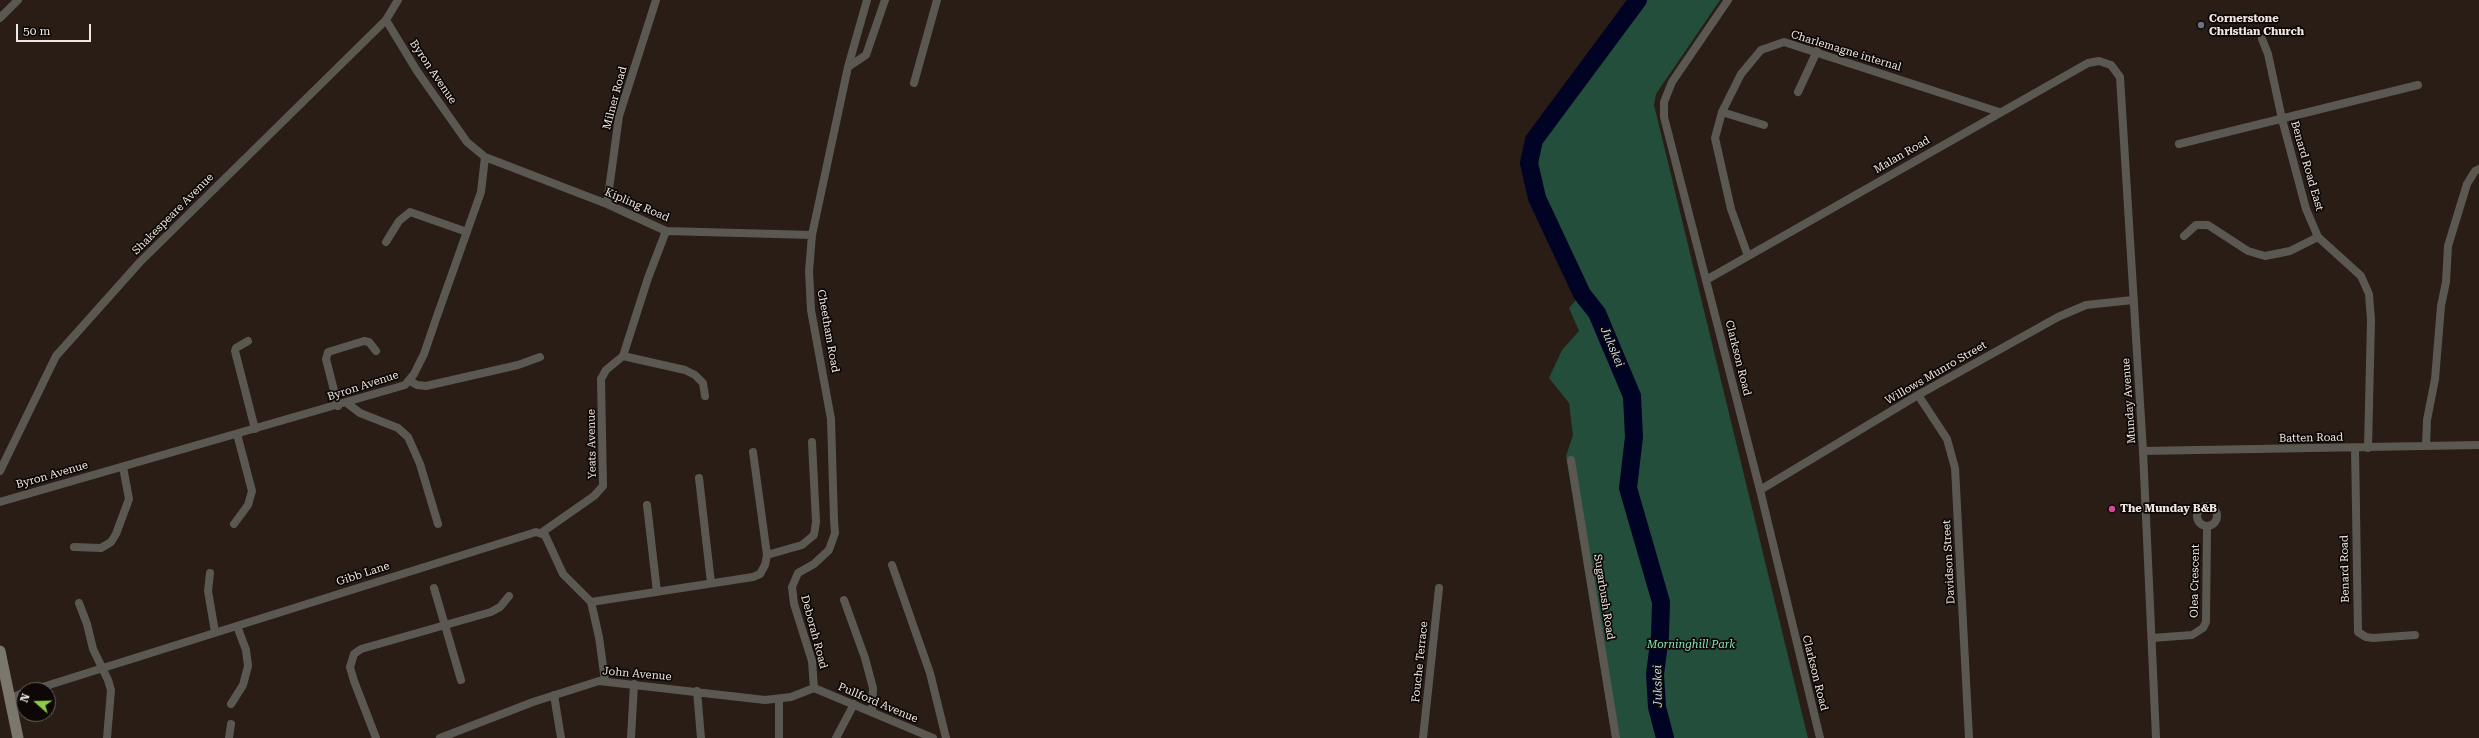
<!DOCTYPE html>
<html>
<head>
<meta charset="utf-8">
<style>
  body { margin:0 }
  #map { position:relative; width:2479px; height:738px; overflow:hidden; background:#291d16; font-family:"Roboto Serif",serif }
  canvas { display:block }
  .north { position:absolute; left:16px; top:682px; width:40px; height:40px; box-sizing:border-box; background:#0d0806; border:1px solid #67615e; border-radius:50%; rotate:290deg; font-size:11px; font-weight:700; line-height:16px; text-align:center; color:#efe7e2 }
  .north::after { content:''; display:block; margin:auto; width:14px; height:18px; background:#8dce44; clip-path:polygon(50% 0,100% 100%,50% 72%,0 100%) }
  .scale { position:absolute; left:16px; top:24px; width:75px; height:18px; box-sizing:border-box; border:2px solid #efe7e2; border-top:0; padding-left:5px; font-size:12px; line-height:14px; white-space:nowrap; color:#efe7e2; -webkit-text-stroke:3px #0d0806; paint-order:stroke }
</style>
</head>
<body>
<div id="map">
<canvas width="2479" height="738"></canvas>
<div class="north">N</div>
<div class="scale">50 m</div>
</div>
<script>
const context = document.querySelector('canvas').getContext('2d');
context.lineJoin = 'round';
function fill(path, color) { context.fillStyle = color; context.fill(path, 'evenodd'); }
const shape = rows => new Path2D(rows.map(r => 'M' + r).join(''));
function stroke(path, color, width, dash) { context.strokeStyle = color; context.lineWidth = width; context.lineCap = dash ? 'butt' : 'round'; context.setLineDash(dash || []); context.stroke(path); }
function label(font, color, halo, rows, align = 'center') {
  context.font = font + ' "Roboto Serif",serif'; context.lineWidth = 3.5; context.setLineDash([]); context.textBaseline = 'middle'; context.strokeStyle = halo; context.fillStyle = color; for (const [text, x, y, turn = 0] of rows) {
    context.save(); context.translate(x, y); context.rotate((+turn || 0) * Math.PI / 180); context.textAlign = isNaN(turn) ? turn : align; if (halo) context.strokeText(text, 0, 0); context.fillText(text, 0, 0); context.restore();
  }
}
fill(shape([
  [1638,0,1720,0,1656,94,1654,105,1808,738,1612,738,1566,456,1573,435,1569,403,1549,378,1562,350,1579,331,1569,308,1582,293,1537,198,1529,163,1534,140]
]), '#224e3b');
stroke(shape([
  [1638,0,1534,140,1529,163,1537,198,1582,294,1597,313,1632,396,1634,437,1628,488,1661,602,1660,636,1655,674,1657,707,1665,738]
]), '#000324', 18);
stroke(shape([
  [1728,0,1672,82,1664,102,1664,117,1760,490,1820,738],
  [0,18,18,0],
  [386,20,417,71,467,142,485,157,607,204,666,231,812,235],
  [2262,39,2268,54,2282,119,2306,209,2318,237,2361,276,2369,294,2371,320,2368,448],
  [848,67,866,55,885,0],
  [914,83,937,0],
  [1798,92,1817,51],
  [1722,112,1764,125],
  [2179,144,2418,85],
  [607,204,619,116,656,0],
  [2184,236,2196,225,2208,225,2248,251,2265,256,2290,251,2318,237],
  [386,242,399,221,410,212,467,232],
  [1748,256,1731,209,1715,138,1722,112,1741,74,1761,50,1784,42,1999,112],
  [1706,280,2088,63,2099,61,2111,65,2120,77,2143,451,2156,738],
  [248,341,236,348,235,351,255,429],
  [623,356,648,278,666,231],
  [410,381,417,385,426,386,518,365,540,357],
  [1918,395,1947,439,1955,468,1969,738],
  [347,403,360,413,398,428,408,437,420,464,438,524],
  [338,406,326,359,328,352,364,341,369,342,376,351],
  [2426,446,2427,420,2435,379,2441,306,2446,282,2448,246,2467,184,2475,171,2479,169],
  [2355,448,2358,632,2366,637,2373,638,2415,635],
  [2143,451,2479,445],
  [1571,460,1616,738],
  [0,471,56,356,140,262,386,20,398,0],
  [699,478,711,583],
  [1760,490,1918,395,2058,317,2086,305,2133,300],
  [0,502,405,385,414,374,424,354,436,319,481,192,485,157],
  [647,505,657,592],
  '2197 516a10 10 0 1 1 20 0a10 10 0 1 1-20 0Z',
  [234,524,248,505,252,491,237,434],
  [541,533,594,496,603,486,601,379,606,370,623,356,685,370,695,375,703,383,705,396],
  [74,547,101,548,111,542,116,534,129,499,123,467],
  [767,555,802,545,814,535,816,522,812,442],
  [892,565,930,673,946,738],
  [210,573,208,591,215,632],
  [434,588,461,680],
  [844,600,865,658,873,688,872,712],
  [591,602,753,577,760,574,765,565,767,555,753,452],
  [79,603,87,624,93,649,108,680,111,690,107,738],
  [2152,638,2192,635,2203,628,2206,622,2207,528],
  [814,688,812,661,794,604,792,587,798,573,814,564,829,550,835,533,834,520,831,419,811,310,809,271,812,235,848,67,867,0],
  [814,688,933,738],
  [33,690,536,532,545,535,563,574,591,602,599,637,605,681],
  [697,691,701,738],
  [554,695,561,738],
  [9,698,24,693],
  [231,704,243,685,248,666,246,650,237,626],
  [229,738,231,724],
  [376,738,354,681,350,667,354,654,361,649,491,612,500,607,509,596],
  [440,738,533,702,599,681,765,700,791,697,814,688],
  [631,738,634,684],
  [779,738,779,699],
  [836,738,854,704],
  [1423,738,1439,588]
]), '#5b5852', 8);
stroke(shape([
  [0,651,18,738]
]), '#7c776e', 11);
for (const [x, y, r, color] of [
  [2201,25,4,"#6b7280"],
  [2112,509,4,"#d1479c"]
]) { const dot = new Path2D(); dot.arc(x, y, r, 0, 2 * Math.PI); context.fillStyle = color; context.fill(dot); stroke(dot, '#0d0806', 1.5); }
label('bold 11px', '#efe7e2', '#0d0806', [
  ["Cornerstone",2209,19],
  ["Christian Church",2209,32],
  ["The Munday B&B",2120,509]
], 'left');
label('11px', '#efe7e2', '#0d0806', [
  ["Charlemagne internal",1846,51,17],
  ["Byron Avenue",433,72,56],
  ["Milner Road",615,98,-75],
  ["Malan Road",1902,155,-30],
  ["Benard Road East",2307,166,74],
  ["Kipling Road",637,205,23],
  ["Shakespeare Avenue",173,214,-45],
  ["Cheetham Road",828,331,80],
  ["Clarkson Road",1738,358,76],
  ["Willows Munro Street",1936,373,-30],
  ["Byron Avenue",363,386,-18],
  ["Munday Avenue",2129,401,-94],
  ["Batten Road",2311,438,-1],
  ["Yeats Avenue",592,444,-91],
  ["Byron Avenue",52,475,-16],
  ["Davidson Street",1949,562,-93],
  ["Benard Road",2345,569,-91],
  ["Gibb Lane",363,574,-18],
  ["Olea Crescent",2195,581,-89],
  ["Sugarbush Road",1604,597,81],
  ["Deborah Road",814,632,75],
  ["Fouche Terrace",1420,662,-84],
  ["Clarkson Road",1815,673,76],
  ["John Avenue",637,674,5],
  ["Pullford Avenue",878,703,23]
]);
label('italic 11px', '#86e3b9', '#0d0806', [
  ["Morninghill Park",1691,645]
]);
label('italic 12px', '#c2d6f1', '#0d0806', [
  ["Jukskei",1612,347,67],
  ["Jukskei",1658,686,-91]
]);
</script>
</body>
</html>
